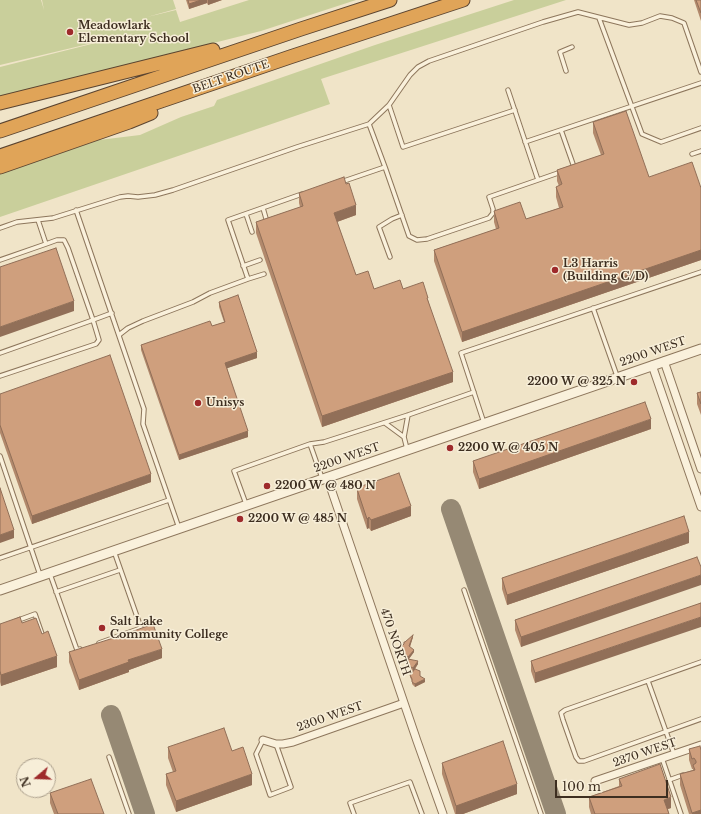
<!DOCTYPE html>
<html>
<head>
<meta charset="utf-8">
<style>
  body { margin:0 }
  #map { position:relative; width:701px; height:814px; overflow:hidden; background:#f0e4c8; font-family:"Libre Baskerville",serif }
  canvas { display:block }
  .north { position:absolute; left:16px; top:758px; width:40px; height:40px; box-sizing:border-box; background:#f7eed8; border:1px solid #ada18e; border-radius:50%; rotate:251deg; font-size:11px; font-weight:700; line-height:16px; text-align:center; color:#3d2e20 }
  .north::after { content:''; display:block; margin:auto; width:14px; height:18px; background:#9e2a2b; clip-path:polygon(50% 0,100% 100%,50% 72%,0 100%) }
  .scale { position:absolute; left:555px; top:780px; width:113px; height:18px; box-sizing:border-box; border:2px solid #3d2e20; border-top:0; padding-left:5px; font-size:12px; line-height:14px; white-space:nowrap; color:#3d2e20; -webkit-text-stroke:3px #f7eed8; paint-order:stroke }
</style>
</head>
<body>
<div id="map">
<canvas width="701" height="814"></canvas>
<div class="north">N</div>
<div class="scale">100 m</div>
</div>
<script>
const context = document.querySelector('canvas').getContext('2d');
context.lineJoin = 'round';
function fill(path, color) { context.fillStyle = color; context.fill(path, 'evenodd'); }
const shape = rows => new Path2D(rows.map(r => 'M' + r).join(''));
function stroke(path, color, width, dash) { context.strokeStyle = color; context.lineWidth = width; context.lineCap = dash ? 'butt' : 'round'; context.setLineDash(dash || []); context.stroke(path); }
function label(font, color, halo, rows, align = 'center') {
  context.font = font + ' "Libre Baskerville",serif'; context.lineWidth = 3; context.setLineDash([]); context.textBaseline = 'middle'; context.strokeStyle = halo; context.fillStyle = color; for (const [text, x, y, turn = 0] of rows) {
    context.save(); context.translate(x, y); context.rotate((+turn || 0) * Math.PI / 180); context.textAlign = isNaN(turn) ? turn : align; if (halo) context.strokeText(text, 0, 0); context.fillText(text, 0, 0); context.restore();
  }
}
fill(shape([
  [0,0,41,0,44,10,42,0,173,0,176,9,147,17,176,10,180,22,249,0,356,0,261,31,0,97,0,67,143,31,0,65],
  [514,0,566,0,321,79,330,104,0,217,0,174,99,140,140,135,181,117,214,106,217,100,375,45]
]), '#c9cf9b');
stroke(shape([
  [451,509,556,814],
  [111,715,145,814]
]), '#968974', 20);
const service = shape([
  [599,18,642,134,661,142,701,128],
  [566,71,560,52,572,47],
  [508,90,538,180],
  [389,105,403,147,515,110],
  [369,124,385,167],
  [561,130,574,167,572,168],
  [525,142,701,83],
  [692,154,701,151],
  [341,182,385,167,409,236,417,240,427,239,489,218,493,213,493,209,489,197,561,172],
  [263,208,267,222],
  [76,210,144,409,143,424,179,528],
  [246,214,252,232],
  [0,228,17,222,53,218,120,197,128,196,138,197,155,195,173,190,297,147,369,124,389,105,410,75,418,67,429,61,543,22,578,12,629,25,642,23,660,16,672,18,684,23,701,72],
  [390,257,379,227,392,219,402,215],
  [0,260,46,244],
  [243,266,260,260],
  [248,279,264,274],
  [593,308,617,376],
  [119,335,128,328,143,321,193,302,210,293,248,279,228,220,302,194],
  [0,353,93,320,68,248,64,240,57,240,46,244,38,220],
  [0,376,96,344,99,340,93,320,112,313],
  [385,423,404,437,408,415],
  [484,423,461,353,701,272],
  [404,437,407,449],
  [310,444,324,442,408,415,474,392],
  [0,456,40,575],
  [246,504,234,471,310,444,322,478],
  [0,558,169,500],
  [50,574,77,650,80,649],
  [464,590,541,814],
  [56,592,120,570],
  [16,621,35,614,42,634],
  [99,643,141,628,114,551],
  [701,662,565,710,561,713,563,720,576,757,579,761,584,761,701,719],
  [648,681,674,754],
  [263,740,256,754,270,795,291,787,276,744],
  [109,757,129,814],
  [662,758,681,814],
  [669,780,683,775],
  [354,814,350,803,410,782,422,814]
]);
const minor = shape([
  [664,361,701,469],
  [652,365,701,507],
  [327,477,417,741,443,814],
  [263,740,276,744,283,744,293,742,404,703],
  [595,781,701,745]
]);
const tertiary = shape([
  [0,590,701,349]
]);
const motorway = shape([
  [0,103,213,50],
  [0,131,301,29,390,0],
  [0,156,290,57,463,0],
  [0,167,129,122,151,113]
]);
stroke(service, '#8d765c', 5.5);
stroke(minor, '#8d765c', 9);
stroke(tertiary, '#8d765c', 11);
stroke(motorway, '#5b4430', 15);
stroke(service, '#faf1dc', 3.5);
stroke(minor, '#faf1dc', 7);
stroke(tertiary, '#faf1dc', 9);
stroke(motorway, '#e0a458', 13);
fill(shape([
  [186,0,222,0,208,5,207,3,189,9],
  [694,0,701,0,701,21],
  [593,122,649,177,701,188,701,260,462,342,434,261,434,250,496,229,494,222,494,211,526,219,559,208,556,197,556,187,559,186,557,181,557,170,601,155,593,133],
  [299,193,356,215,337,222,356,275,374,289,403,289,428,300,453,382,322,427,256,233,256,222,300,207,299,203],
  [219,302,257,358,227,368,248,437,179,460,141,350,141,345,212,326,224,322,219,307],
  [701,392,701,415,697,404,697,393],
  [0,394,151,482,32,524,0,433],
  [651,429,479,489,473,472,473,461],
  [359,487,411,516,371,531,369,528,367,529,357,499,357,489,359,488],
  [689,543,507,605,502,589,502,578],
  [697,557,521,647,515,630,515,620],
  [701,603,535,683,531,671,531,661],
  [22,623,42,634,57,667,1,686,0,682,0,624],
  [413,637,410,647,414,652,409,659,418,664,414,671,420,676,425,682,415,687,412,684,412,681,410,677,410,675,413,671,407,668,408,660,402,656,403,650,401,649,401,647,405,642],
  [69,652,162,658,129,670,129,672,79,690,69,662],
  [168,747,232,751,252,785,176,812,166,785,166,774,173,772,168,758],
  [689,749,701,750,701,814,689,814,680,785,680,774,693,770,693,769,692,769,689,760],
  [442,763,517,794,463,814,455,814,442,774],
  [619,779,671,808,668,809,669,814,591,814,589,807,589,797,619,786],
  [50,793,104,814,54,814,50,803]
]), '#b2896c');
fill(shape([
  [201,0,207,0,207,3,189,9,189,4],
  [208,0,222,0,208,5],
  [356,205,356,215,334,223,334,213],
  [701,250,701,260,462,342,462,332],
  [74,301,74,311,0,337,0,327],
  [257,352,257,358,225,369,225,363],
  [453,372,453,382,322,427,322,416],
  [651,419,651,429,479,489,479,479],
  [248,431,248,437,179,460,179,455],
  [151,474,151,482,32,524,32,516],
  [411,506,411,516,371,531,371,520],
  [369,517,369,528,367,529,367,519],
  [14,530,14,538,0,543,0,535],
  [689,532,689,543,507,605,507,595],
  [701,575,701,585,521,647,521,637],
  [701,617,701,627,535,683,535,673],
  [413,635,413,637,409,649,409,646],
  [162,649,162,658,129,670,129,672,79,690,79,680,128,660],
  [414,650,414,652,408,660,408,657],
  [57,656,57,667,1,686,1,675],
  [418,661,418,664,413,671,413,668],
  [425,679,425,682,415,687,415,684],
  [252,774,252,785,176,812,176,801],
  [517,784,517,794,463,814,456,814,456,806],
  [671,797,671,808,664,810,664,800],
  [701,810,701,814,692,814,692,813]
]), '#916f58');
const building = shape([
  [188,0,201,0,189,4,188,0],
  [696,0,701,0,701,13,696,0],
  [626,111,649,177,692,162,701,188,701,250,462,332,434,250,499,228,494,211,520,202,526,219,563,207,556,187,562,184,557,170,604,154,593,122,626,111],
  [344,177,346,184,349,183,356,205,334,213,356,275,368,271,374,289,400,280,403,289,423,282,428,298,427,298,453,372,322,416,256,222,303,206,299,193,344,177],
  [56,248,74,301,0,327,0,267,56,248],
  [238,295,257,352,225,363,248,431,179,455,141,345,210,321,212,326,225,322,219,302,238,295],
  [110,355,151,474,32,516,0,425,0,394,110,355],
  [701,392,701,404,697,393,701,392],
  [645,402,651,419,479,479,473,461,645,402],
  [399,473,411,506,371,520,369,517,367,519,357,489,359,488,359,487,399,473],
  [0,488,14,530,0,535,0,488],
  [684,516,689,532,507,595,502,578,684,516],
  [697,557,701,567,701,575,521,637,515,620,697,557],
  [701,603,701,617,535,673,531,661,701,603],
  [20,617,22,623,36,618,42,634,48,631,57,656,1,675,0,671,0,624,20,617],
  [153,624,162,649,128,660,129,662,79,680,69,652,120,636,153,624],
  [413,635,409,646,414,650,408,657,402,653,403,648,401,647,404,644,404,642,405,642,413,635],
  [408,659,418,661,413,668,407,665,408,659],
  [415,669,420,671,420,676,425,679,415,684,412,682,412,679,410,675,415,669],
  [224,728,232,751,243,747,252,774,176,801,166,774,176,771,168,747,224,728],
  [503,741,517,784,456,806,442,763,503,741],
  [700,746,701,750,701,810,692,813,680,774,695,770,693,765,696,763,696,761,694,758,692,759,689,749,700,746],
  [660,764,671,797,664,800,669,814,595,814,589,797,622,786,619,779,660,764],
  [91,779,104,814,58,814,50,793,91,779]
]);
fill(building, '#cf9f7d');
stroke(building, '#916f58', 1);
for (const [x, y, r, color] of [
  [70,32,4,"#9e2a2b"],
  [555,270,4,"#9e2a2b"],
  [634,382,4,"#9e2a2b"],
  [198,403,4,"#9e2a2b"],
  [450,448,4,"#9e2a2b"],
  [267,486,4,"#9e2a2b"],
  [240,519,4,"#9e2a2b"],
  [102,628,4,"#9e2a2b"]
]) { const dot = new Path2D(); dot.arc(x, y, r, 0, 2 * Math.PI); context.fillStyle = color; context.fill(dot); stroke(dot, '#f7eed8', 1.5); }
label('bold 11px', '#3d2e20', '#f7eed8', [
  ["Meadowlark",78,26],
  ["Elementary School",78,39],
  ["L3 Harris",563,264],
  ["(Building C/D)",563,277],
  ["2200 W @ 325 N",626,382,"right"],
  ["Unisys",206,403],
  ["2200 W @ 405 N",458,448],
  ["2200 W @ 480 N",275,486],
  ["2200 W @ 485 N",248,519],
  ["Salt Lake",110,622],
  ["Community College",110,635]
], 'left');
label('11px', '#3d2e20', '#f7eed8', [
  ["BELT ROUTE",231,77,-19],
  ["2200 WEST",653,352,-19],
  ["2200 WEST",347,458,-19],
  ["470 NORTH",395,642,71],
  ["2300 WEST",330,717,-19],
  ["2370 WEST",645,753,-19]
]);
</script>
</body>
</html>
